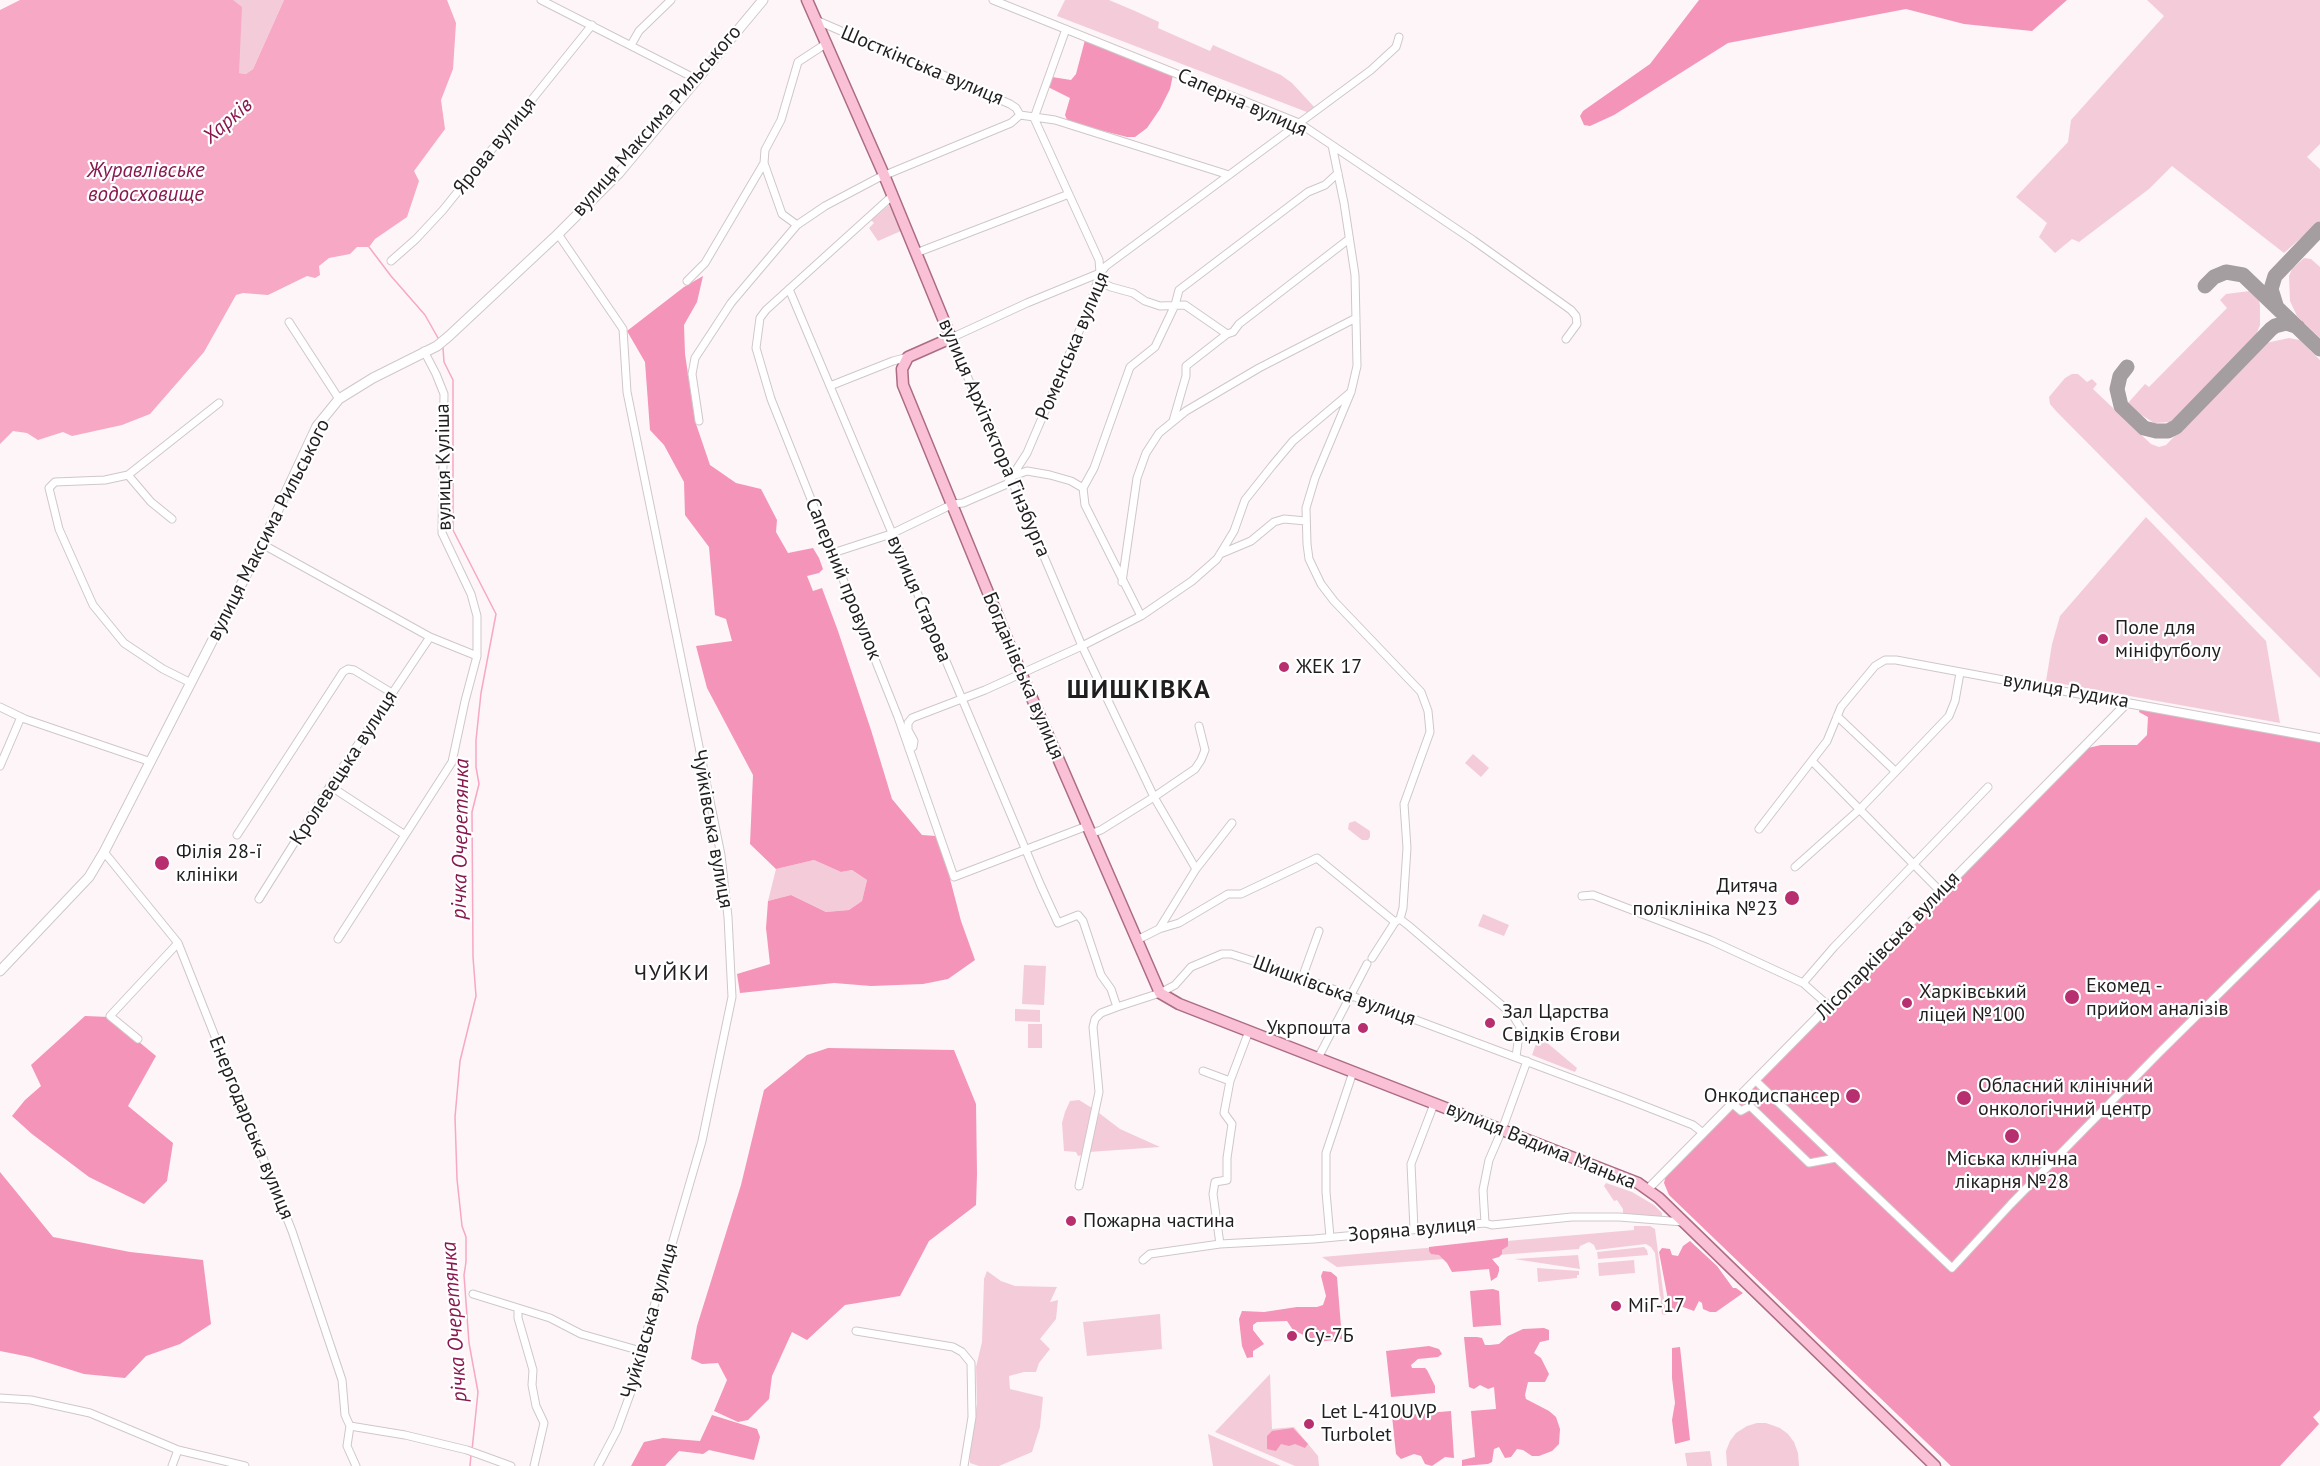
<!DOCTYPE html>
<html>
<head>
<meta charset="utf-8">
<style>
  body { margin:0 }
  canvas { display:block; background:#fdf5f7 }
</style>
</head>
<body>
<canvas width="2320" height="1466"></canvas>
<script>
const context = document.querySelector('canvas').getContext('2d');
context.lineJoin = 'round';
function fill(path, color) { context.fillStyle = color; context.fill(path, 'evenodd'); }
const shape = rows => new Path2D(rows.map(r => 'M' + r).join(''));
function stroke(path, color, width, dash) { context.strokeStyle = color; context.lineWidth = width; context.lineCap = dash ? 'butt' : 'round'; context.setLineDash(dash || []); context.stroke(path); }
function label(font, color, halo, rows, align = 'center') {
  context.font = font + ' "PT Sans",sans-serif'; context.lineWidth = 4.5; context.setLineDash([]); context.textBaseline = 'middle'; context.strokeStyle = halo; context.fillStyle = color; for (const [text, x, y, turn = 0] of rows) {
    context.save(); context.translate(x, y); context.rotate((+turn || 0) * Math.PI / 180); context.textAlign = isNaN(turn) ? turn : align; if (halo) context.strokeText(text, 0, 0); context.fillText(text, 0, 0); context.restore();
  }
}
fill(shape([
  [233,0,284,0,253,69,246,74,239,73],
  [1065,0,1109,0,1135,11,1159,22,1158,28,1210,51,1213,45,1281,75,1292,83,1317,110,1312,114,1057,16],
  [2147,0,2320,0,2320,144,2307,157,2320,169,2320,221,2284,253,2172,166,2149,189,2079,242,2072,239,2055,253,2039,237,2047,223,2016,197,2068,142,2071,120,2164,16],
  [889,205,901,231,878,241,869,228,874,223,871,220],
  [2304,258,2311,259,2320,267,2320,338,2297,316,2290,301,2289,276,2292,269],
  [2250,291,2259,299,2260,306,2260,325,2256,335,2171,422,2154,423,2140,414,2128,403,2145,384,2149,387,2227,308,2220,300,2226,294],
  [2289,338,2300,340,2320,360,2320,678,2056,411,2050,404,2049,397,2065,378,2072,374,2078,374,2087,382,2092,379,2097,384,2093,389,2151,444,2159,447,2166,445,2266,343],
  [2146,517,2266,641,2280,723,2046,681,2052,644,2060,616],
  [1473,754,1489,768,1481,777,1465,763],
  [1355,821,1370,831,1370,837,1368,840,1362,840,1348,829,1349,823],
  [814,860,841,872,852,870,867,880,862,901,849,910,826,912,791,895,768,901,776,869],
  [1483,914,1509,925,1504,936,1478,926],
  [1024,965,1046,966,1044,1005,1022,1004],
  [1015,1009,1040,1010,1040,1022,1015,1021],
  [1028,1024,1042,1024,1042,1048,1028,1048],
  [1539,1036,1577,1068,1575,1072,1532,1055],
  [1079,1100,1092,1108,1082,1155,1078,1156,1076,1152,1064,1151,1062,1123,1065,1112,1070,1101],
  [1099,1113,1120,1129,1160,1147,1089,1152],
  [1606,1183,1632,1192,1654,1205,1662,1213,1662,1218,1623,1213,1623,1209,1617,1200,1614,1201,1604,1186],
  [1634,1226,1650,1226,1655,1229,1666,1314,1665,1315,1662,1314,1655,1253,1651,1247,1646,1244,1596,1250,1594,1245,1589,1242,1580,1246,1579,1249,1337,1267,1322,1257,1634,1230],
  [1644,1247,1647,1250,1648,1255,1598,1259,1597,1252],
  [1578,1255,1580,1269,1514,1259],
  [1634,1260,1635,1273,1599,1276,1598,1263],
  [1537,1268,1579,1271,1579,1275,1577,1275,1577,1278,1538,1282],
  [987,1271,1001,1281,1015,1286,1057,1287,1050,1302,1058,1300,1056,1319,1040,1339,1050,1349,1039,1363,1036,1372,1024,1372,1009,1376,1010,1389,1043,1397,1040,1427,1032,1452,999,1466,979,1466,970,1463,969,1450,977,1404,976,1367,982,1342,984,1279],
  [1160,1314,1162,1349,1087,1356,1083,1322],
  [1270,1374,1272,1429,1294,1427,1318,1456,1319,1466,1295,1466,1215,1432],
  [1757,1423,1766,1423,1780,1428,1788,1434,1794,1442,1798,1453,1799,1466,1727,1466,1726,1451,1730,1441,1736,1433,1747,1426],
  [1208,1434,1281,1466,1213,1466],
  [1710,1451,1712,1466,1687,1466,1685,1453]
]), '#f4ccd9');
fill(shape([
  [1699,0,2067,0,2032,31,1964,24,1906,9,1728,43,1614,115,1590,126,1584,125,1580,116,1583,111,1650,64],
  [1085,40,1173,75,1170,89,1160,109,1147,128,1135,137,1127,137,1068,122,1065,115,1070,98,1048,87,1052,77,1071,80,1076,74],
  [703,276,697,302,684,325,685,354,695,421,710,465,736,483,761,489,777,520,776,532,788,553,813,548,819,558,823,569,819,573,807,576,813,591,822,588,838,631,871,730,892,799,922,835,936,836,949,875,961,921,975,960,948,979,923,984,871,986,834,983,740,993,737,974,770,964,766,928,768,901,791,895,826,912,849,910,862,901,867,880,852,870,841,872,814,860,776,869,750,844,753,775,707,688,696,646,732,641,726,619,715,615,709,547,685,515,684,482,664,445,650,430,645,362,627,331,684,287],
  [2140,708,2320,742,2320,1410,2313,1417,2319,1424,2280,1466,1951,1466,1669,1195,1664,1183,1666,1175,2088,748,2101,745,2137,745,2147,735,2148,717,2139,712],
  [85,1016,109,1017,156,1056,128,1106,173,1143,167,1181,144,1204,89,1177,32,1134,12,1116,25,1100,41,1086,31,1065],
  [828,1048,954,1050,976,1104,977,1174,976,1205,929,1241,900,1296,845,1305,807,1340,792,1332,772,1376,769,1399,748,1420,738,1422,714,1411,727,1380,718,1363,702,1364,691,1359,697,1326,741,1185,764,1090,807,1055],
  [0,1172,53,1237,130,1252,203,1260,211,1324,180,1344,146,1356,125,1378,84,1374,30,1357,0,1351],
  [1508,1238,1508,1246,1502,1250,1502,1254,1499,1257,1492,1259,1499,1267,1499,1271,1497,1277,1491,1281,1489,1269,1452,1272,1447,1263,1439,1255,1431,1254,1429,1251,1429,1247],
  [1690,1241,1717,1266,1733,1288,1736,1288,1743,1293,1716,1312,1710,1312,1703,1309,1702,1303,1699,1301,1694,1311,1683,1307,1675,1311,1669,1305,1659,1252,1662,1248,1670,1249,1672,1255,1678,1256,1683,1246],
  [1323,1271,1331,1272,1337,1277,1342,1339,1318,1342,1293,1330,1287,1321,1257,1322,1253,1325,1253,1330,1264,1344,1253,1351,1253,1357,1247,1358,1242,1346,1239,1319,1242,1311,1264,1312,1297,1307,1317,1307,1323,1305,1326,1296,1321,1276],
  [1493,1289,1499,1291,1501,1325,1473,1327,1470,1291],
  [1544,1328,1549,1330,1549,1340,1540,1342,1534,1353,1541,1358,1549,1374,1545,1382,1528,1382,1525,1395,1526,1399,1549,1411,1556,1417,1560,1429,1559,1444,1552,1451,1539,1456,1532,1456,1523,1450,1517,1449,1511,1457,1505,1458,1499,1447,1494,1449,1492,1462,1488,1464,1462,1466,1462,1460,1475,1457,1471,1411,1496,1409,1494,1387,1488,1389,1480,1385,1474,1389,1469,1387,1464,1337,1477,1337,1482,1338,1485,1345,1490,1345,1499,1344,1508,1336,1523,1329],
  [1429,1346,1439,1349,1442,1354,1438,1357,1418,1359,1411,1365,1412,1368,1425,1368,1427,1370,1435,1386,1435,1393,1391,1397,1386,1351],
  [1680,1347,1690,1440,1675,1444,1672,1420,1675,1403,1672,1378,1672,1348],
  [1451,1411,1454,1458,1445,1457,1432,1466,1425,1464,1421,1456,1414,1454,1401,1459,1396,1454,1392,1416],
  [712,1415,757,1429,760,1437,754,1460,709,1450,703,1454,679,1451,665,1466,631,1466,644,1442,663,1438,700,1441],
  [1293,1428,1308,1444,1305,1448,1295,1444,1289,1446,1281,1444,1276,1451,1267,1449,1267,1436,1272,1431]
]), '#f494b8');
fill(shape([
  [20,0,233,0,242,7,239,73,246,74,253,69,284,0,447,0,456,23,453,69,441,100,445,129,414,171,419,181,407,217,375,239,369,247,357,247,350,254,329,258,319,266,320,275,315,278,307,276,268,295,243,293,236,295,204,352,150,414,122,425,72,436,63,432,38,440,27,433,13,431,0,444,0,10]
]), '#f6a8c4');
stroke(shape([
  [369,247,391,276,425,315,438,338],
  [443,348,444,362,453,380,453,530,496,614,481,693,476,740,476,767,479,784,472,812,473,957,476,996,460,1061,455,1117,457,1179,462,1226,466,1237,466,1262,464,1275,469,1343,478,1392,472,1450],
  [470,1466,471,1455]
]), '#f6a8c4', 1.5);
stroke(shape([
  [2205,286,2214,277,2226,272,2243,275,2320,349],
  [2276,305,2271,289,2275,276,2320,229],
  [2127,367,2120,376,2117,389,2121,406,2144,428,2156,431,2168,431,2176,427,2271,329,2275,326,2286,323,2298,327]
]), '#a49ea0', 15);
const minor = shape([
  [541,0,696,79],
  [993,0,1299,123,1473,240,1571,310,1576,316,1577,324,1566,339],
  [818,21,1010,104,1016,108,1020,115,1055,120,1229,175],
  [1066,29,1034,118,1099,260,1100,273,1027,303,951,338,1082,646,1154,797,1196,869],
  [631,45,639,31,671,0],
  [1332,145,1344,203,1355,275,1357,366,1351,392,1315,478,1306,508,1307,544,1309,559,1321,584,1334,601,1421,692,1428,711,1430,732,1404,804,1407,848,1403,908,1400,919],
  [892,196,766,310,760,318,756,348,771,399,898,717,954,877,1087,826],
  [797,225,782,214,764,163,765,150,781,120,798,62,827,43],
  [558,234,623,329,627,392,721,855,728,917,732,997,702,1141,641,1351,632,1389,617,1430,598,1466],
  [916,253,1069,194],
  [391,261,416,239,443,210,592,25],
  [687,281,705,263,764,163],
  [1099,281,1111,287,1133,293,1145,301,1160,306,1185,305,1227,334],
  [789,289,1041,886,1058,923,1078,915,1083,921,1101,975,1111,989,1117,1007],
  [289,322,339,399],
  [830,386,893,361,908,357],
  [699,421,692,374,695,358,731,303,797,225,825,206,878,178,1011,123,1020,115],
  [1173,421,1186,376,1186,366,1227,334,1233,332,1239,324,1349,239],
  [128,475,151,502,172,519],
  [1010,477,1027,471,1050,475,1071,481,1083,488],
  [262,544,430,637,477,656],
  [833,553,891,534,953,504,963,503,1007,484,1027,453,1089,308,1100,273,1106,266,1371,70,1396,47,1399,37],
  [1220,554,1251,541,1274,522,1284,519,1306,521],
  [1122,582,1137,478,1146,453,1159,433,1186,411,1259,368,1356,318],
  [1141,616,1085,505,1083,488,1094,468,1130,367,1155,347,1175,305,1179,290,1308,192,1325,185,1338,173],
  [191,683,163,669,124,643,93,605,59,529,49,488,55,482,105,480,128,475,219,403],
  [0,707,25,719,151,762],
  [1837,716,1895,771],
  [909,749,913,747,914,741,908,730,908,723,912,718,985,690,1082,646,1141,616,1192,581,1217,559,1234,531,1245,500,1272,466,1293,441,1351,392],
  [1812,761,1941,892],
  [0,766,21,717],
  [330,786,405,835],
  [1759,829,1827,741,1841,707,1875,666,1885,660,1896,660,2127,703],
  [1090,834,1101,830,1154,797,1195,769,1201,760,1205,750,1199,726],
  [237,835,343,672,348,669,354,670,392,693],
  [104,852,178,943,292,1231,342,1380,345,1415,350,1426,347,1446,356,1466],
  [1795,867,1860,809,1949,716,1955,701,1960,673],
  [1582,896,1593,895,1710,940,1803,983,1829,1006],
  [259,899,330,786,430,637],
  [1159,929,1196,869,1232,823],
  [338,939,452,762,465,701,477,656,477,616,471,594,442,533,444,394,436,374,424,351],
  [1137,940,1159,929,1179,923,1228,894,1241,894,1317,858,1395,922,1400,919,1409,926,1512,1014,1520,1027,1516,1057],
  [1372,958,1395,922],
  [1302,978,1319,931],
  [1803,983,1834,947,1988,787],
  [138,1039,110,1016,178,943],
  [1318,1058,1367,964],
  [1203,1071,1230,1081],
  [1756,1081,1836,1158],
  [1733,1104,1741,1111,1750,1106,1809,1163,1836,1158,1952,1268,2011,1204,2159,1053,2320,894],
  [1079,1186,1099,1092,1093,1027,1095,1019,1101,1013,1117,1007,1160,993,1175,985,1191,967,1222,954,1231,954,1275,968,1352,996,1624,1098,1693,1125,1703,1133],
  [1485,1223,1483,1190,1489,1160,1502,1130,1527,1061],
  [1414,1229,1411,1164,1434,1104],
  [1330,1237,1326,1192,1326,1153,1353,1072],
  [1220,1244,1213,1194,1215,1182,1227,1180,1227,1158,1232,1124,1224,1113,1230,1081,1249,1031],
  [1143,1260,1150,1254,1220,1244,1314,1239,1485,1223,1492,1225,1572,1217,1619,1217,1683,1222],
  [473,1294,550,1318,581,1334,641,1351],
  [518,1309,518,1318,533,1370,532,1385,536,1406,544,1423,534,1466],
  [856,1331,953,1347,962,1352,971,1363,972,1417,964,1466],
  [0,1398,31,1400,90,1413,178,1450,245,1466],
  [350,1426,405,1435,467,1450,511,1466],
  [172,1466,178,1450]
]);
const tertiary = shape([
  [1648,1189,2127,703,2320,738]
]);
const secondary = shape([
  [0,971,89,877,104,852,262,544,317,426,339,399,373,378,437,346,449,336,558,234,619,173,763,0]
]);
const primary = shape([
  [807,0,884,175,951,338,908,357,902,369,903,385,1021,673,1160,993,1179,1004,1638,1183,1659,1198,1935,1466]
]);
stroke(minor, '#cfc7ca', 9);
stroke(tertiary, '#cfc7ca', 10);
stroke(secondary, '#cfc7ca', 11);
stroke(primary, '#ab6c84', 13);
stroke(minor, '#fff', 7);
stroke(tertiary, '#fff', 8);
stroke(secondary, '#fff', 9);
stroke(primary, '#f9c0d6', 10);
for (const [x, y, r, color] of [
  [2103,639,6,"#b72f6f"],
  [1284,667,6,"#b72f6f"],
  [162,863,8,"#b72f6f"],
  [1792,898,8,"#b72f6f"],
  [2072,997,8,"#b72f6f"],
  [1907,1003,6,"#b72f6f"],
  [1490,1023,6,"#b72f6f"],
  [1363,1028,6,"#b72f6f"],
  [1853,1096,8,"#b72f6f"],
  [1964,1098,8,"#b72f6f"],
  [2012,1136,8,"#b72f6f"],
  [1071,1221,6,"#b72f6f"],
  [1616,1306,6,"#b72f6f"],
  [1292,1336,6,"#b72f6f"],
  [1309,1424,6,"#b72f6f"]
]) { const dot = new Path2D(); dot.arc(x, y, r, 0, 2 * Math.PI); context.fillStyle = color; context.fill(dot); stroke(dot, '#fff', 2); }
label('20px', '#211e1f', '#fff', [
  ["Шосткінська вулиця",922,66,23],
  ["Саперна вулиця",1242,103,24],
  ["вулиця Максима Рильського",657,121,-49],
  ["Ярова вулиця",495,146,-51],
  ["Роменська вулиця",1073,346,-67],
  ["вулиця Архітектора Гінзбурга",994,438,67],
  ["вулиця Куліша",444,467,-91],
  ["вулиця Максима Рильського",269,530,-63],
  ["Саперний провулок",843,579,68],
  ["вулиця Старова",919,599,67],
  ["Богданівська вулиця",1023,676,67],
  ["вулиця Рудика",2066,691,10],
  ["Кролевецька вулиця",344,768,-57],
  ["Чуйківська вулиця",712,829,80],
  ["Лісопарківська вулиця",1888,946,-46],
  ["Шишківська вулиця",1334,991,20],
  ["Енергодарська вулиця",251,1128,68],
  ["вулиця Вадима Манька",1541,1146,22],
  ["Зоряна вулиця",1412,1230,-5],
  ["Чуйківська вулиця",650,1321,-74]
]);
label('20px', '#211e1f', '#fff', [
  ["Поле для",2115,628],
  ["мініфутболу",2115,651],
  ["ЖЕК 17",1296,667],
  ["Філія 28-ї",176,852],
  ["клініки",176,875],
  ["Дитяча",1778,886,"right"],
  ["поліклініка №23",1778,909,"right"],
  ["Екомед -",2086,986],
  ["прийом аналізів",2086,1009],
  ["Харківський",1919,992],
  ["ліцей №100",1919,1015],
  ["Зал Царства",1502,1012],
  ["Свідків Єгови",1502,1035],
  ["Укрпошта",1351,1028,"right"],
  ["Обласний клінічний",1978,1086],
  ["онкологічний центр",1978,1109],
  ["Онкодиспансер",1840,1096,"right"],
  ["Міська клнічна",2012,1159,"center"],
  ["лікарня №28",2012,1182,"center"],
  ["Пожарна частина",1083,1221],
  ["МіГ-17",1628,1306],
  ["Су-7Б",1304,1336],
  ["Let L-410UVP",1321,1412],
  ["Turbolet",1321,1435]
], 'left');
label('italic 21px', '#88184f', '#fff', [
  ["Харків",228,121,-41],
  ["Журавлівське",146,171],
  ["водосховище",146,195],
  ["річка Очеретянка",461,839,-89],
  ["річка Очеретянка",455,1322,-94]
]);
context.letterSpacing = '1.5px';
label('22px', '#211e1f', '#fff', [
  ["ЧУЙКИ",672,974]
]);
context.letterSpacing = '0px';
context.letterSpacing = '1.5px';
label('bold 26px', '#211e1f', '#fff', [
  ["ШИШКІВКА",1139,691]
]);
context.letterSpacing = '0px';
</script>
</body>
</html>
